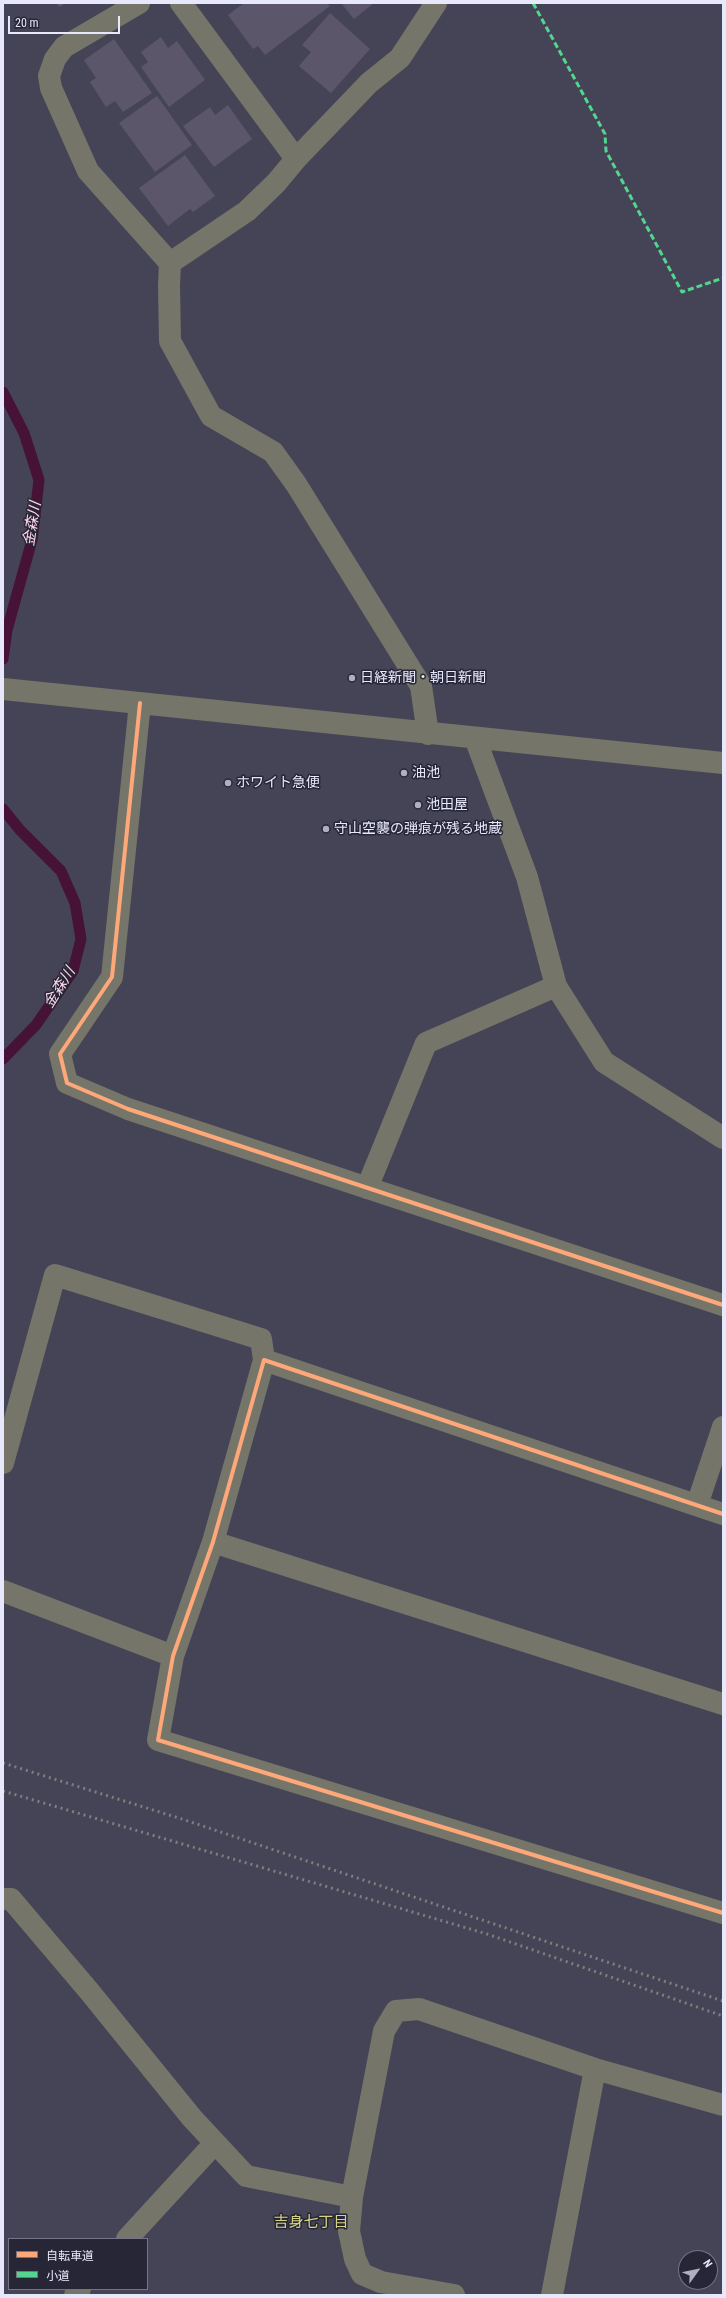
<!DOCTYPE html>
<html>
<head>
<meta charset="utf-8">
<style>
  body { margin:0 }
  #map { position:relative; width:726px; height:2298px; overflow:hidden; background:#454457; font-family:"Roboto Condensed","Noto Sans JP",sans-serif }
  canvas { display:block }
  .frame { position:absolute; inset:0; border:4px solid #e8e8fd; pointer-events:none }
  .legend { position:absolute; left:8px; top:2238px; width:140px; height:52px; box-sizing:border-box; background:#262636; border:1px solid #747486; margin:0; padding:5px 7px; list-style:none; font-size:12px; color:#e8e8fd }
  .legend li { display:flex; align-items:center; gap:8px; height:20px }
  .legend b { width:20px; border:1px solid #747486 }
  .north { position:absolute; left:678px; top:2250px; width:40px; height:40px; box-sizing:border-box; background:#262636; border:1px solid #747486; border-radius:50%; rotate:57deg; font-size:11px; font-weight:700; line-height:16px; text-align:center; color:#e8e8fd }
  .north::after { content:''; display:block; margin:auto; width:14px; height:18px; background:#afafc3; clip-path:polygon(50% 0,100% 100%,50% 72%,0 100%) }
  .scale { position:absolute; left:8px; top:16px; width:112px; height:18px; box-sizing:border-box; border:2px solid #e8e8fd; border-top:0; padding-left:5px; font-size:12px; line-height:14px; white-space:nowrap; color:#e8e8fd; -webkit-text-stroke:3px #262636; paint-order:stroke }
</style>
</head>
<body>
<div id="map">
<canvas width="726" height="2298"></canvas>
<div class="frame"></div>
<ul class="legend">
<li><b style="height:5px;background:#fea87a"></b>自転車道</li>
<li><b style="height:5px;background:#53d58f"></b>小道</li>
</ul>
<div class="north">N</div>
<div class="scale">20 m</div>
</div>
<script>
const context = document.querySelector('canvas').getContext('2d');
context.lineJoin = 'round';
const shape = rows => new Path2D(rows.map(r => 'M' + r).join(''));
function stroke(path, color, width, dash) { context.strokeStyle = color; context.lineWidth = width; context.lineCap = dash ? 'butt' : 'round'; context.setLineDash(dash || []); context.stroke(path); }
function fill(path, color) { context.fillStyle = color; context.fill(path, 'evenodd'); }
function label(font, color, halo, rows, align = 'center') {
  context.font = font + ' "Roboto Condensed","Noto Sans JP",sans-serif'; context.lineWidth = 3; context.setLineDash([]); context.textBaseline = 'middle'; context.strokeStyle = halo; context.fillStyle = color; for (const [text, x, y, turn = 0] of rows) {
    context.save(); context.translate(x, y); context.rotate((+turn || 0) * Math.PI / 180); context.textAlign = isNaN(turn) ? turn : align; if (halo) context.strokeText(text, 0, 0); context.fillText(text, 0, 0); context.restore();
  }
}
stroke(shape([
  [3,392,24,433,39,480,32,540,7,630,3,659],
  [3,809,20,830,61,871,75,903,81,939,73,971,36,1025,3,1059]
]), '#461235', 11);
fill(shape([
  [57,3,66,3,59,7],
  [244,3,327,3,330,6,265,55,258,46,253,49,228,15],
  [341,3,374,3,354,19],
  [330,13,370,49,331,93,299,66,311,52,302,45],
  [161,37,168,48,177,41,205,80,169,107,141,67,148,62,141,52],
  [114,39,152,93,123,112,115,101,106,107,90,82,96,78,84,60],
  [157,96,192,145,155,172,119,123],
  [228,105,252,139,214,167,183,126,210,107,215,115],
  [185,155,215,196,193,212,190,209,168,226,139,188]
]), '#5c566a');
stroke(shape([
  [139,3,64,47,55,59,49,76,51,88,88,171,170,263],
  [181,3,296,159],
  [3,689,723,763],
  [140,703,112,977,60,1054,67,1083,128,1109,723,1305],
  [428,734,421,686,296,484,273,452,211,416,170,341,169,285,170,263,247,211,276,183,296,159,369,83,400,58,436,3],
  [475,738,527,877,556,986,604,1062,723,1138],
  [367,1188,426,1043,556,986],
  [3,1463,55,1275,261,1339,264,1360],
  [697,1505,723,1427],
  [723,1514,264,1360,213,1542,173,1656,158,1740,723,1913],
  [213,1542,723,1704],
  [3,1591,173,1656],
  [3,1899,11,1899,89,1991,192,2118,246,2176,352,2197],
  [127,2239,215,2143],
  [75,2295,80,2289],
  [454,2295,381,2282,362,2274,355,2259,349,2231,352,2197,384,2031,396,2011,419,2009,595,2069,723,2105],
  [552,2295,595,2069]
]), '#767569', 22);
stroke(shape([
  [3,1763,185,1820,723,2001],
  [3,1791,487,1934,723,2016]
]), '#7f7e7c', 3, [2, 4]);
stroke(shape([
  [533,3,605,134,606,151,682,292,723,278]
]), '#53d58f', 3, [6, 3]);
stroke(shape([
  [140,703,112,977,60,1054,67,1083,128,1109,723,1305],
  [723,1514,264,1360,213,1542,173,1656,158,1740,723,1913]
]), '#fea87a', 4);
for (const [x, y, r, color] of [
  [352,678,4,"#afafc3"],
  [404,773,4,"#afafc3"],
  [228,783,4,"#afafc3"],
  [418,805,4,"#afafc3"],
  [326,829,4,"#afafc3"]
]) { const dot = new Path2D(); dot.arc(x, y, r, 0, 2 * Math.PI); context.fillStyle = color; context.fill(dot); stroke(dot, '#262636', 1.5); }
label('14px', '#e8e8fd', '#262636', [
  ["日経新聞・朝日新聞",360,678],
  ["油池",412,773],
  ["ホワイト急便",236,783],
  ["池田屋",426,805],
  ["守山空襲の弾痕が残る地蔵",334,829]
], 'left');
label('italic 15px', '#fdd6ea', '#262636', [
  ["金森川",33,524,-81],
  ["金森川",60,988,-58]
]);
label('15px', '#d7d384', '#262636', [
  ["吉身七丁目",311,2223]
]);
</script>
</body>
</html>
